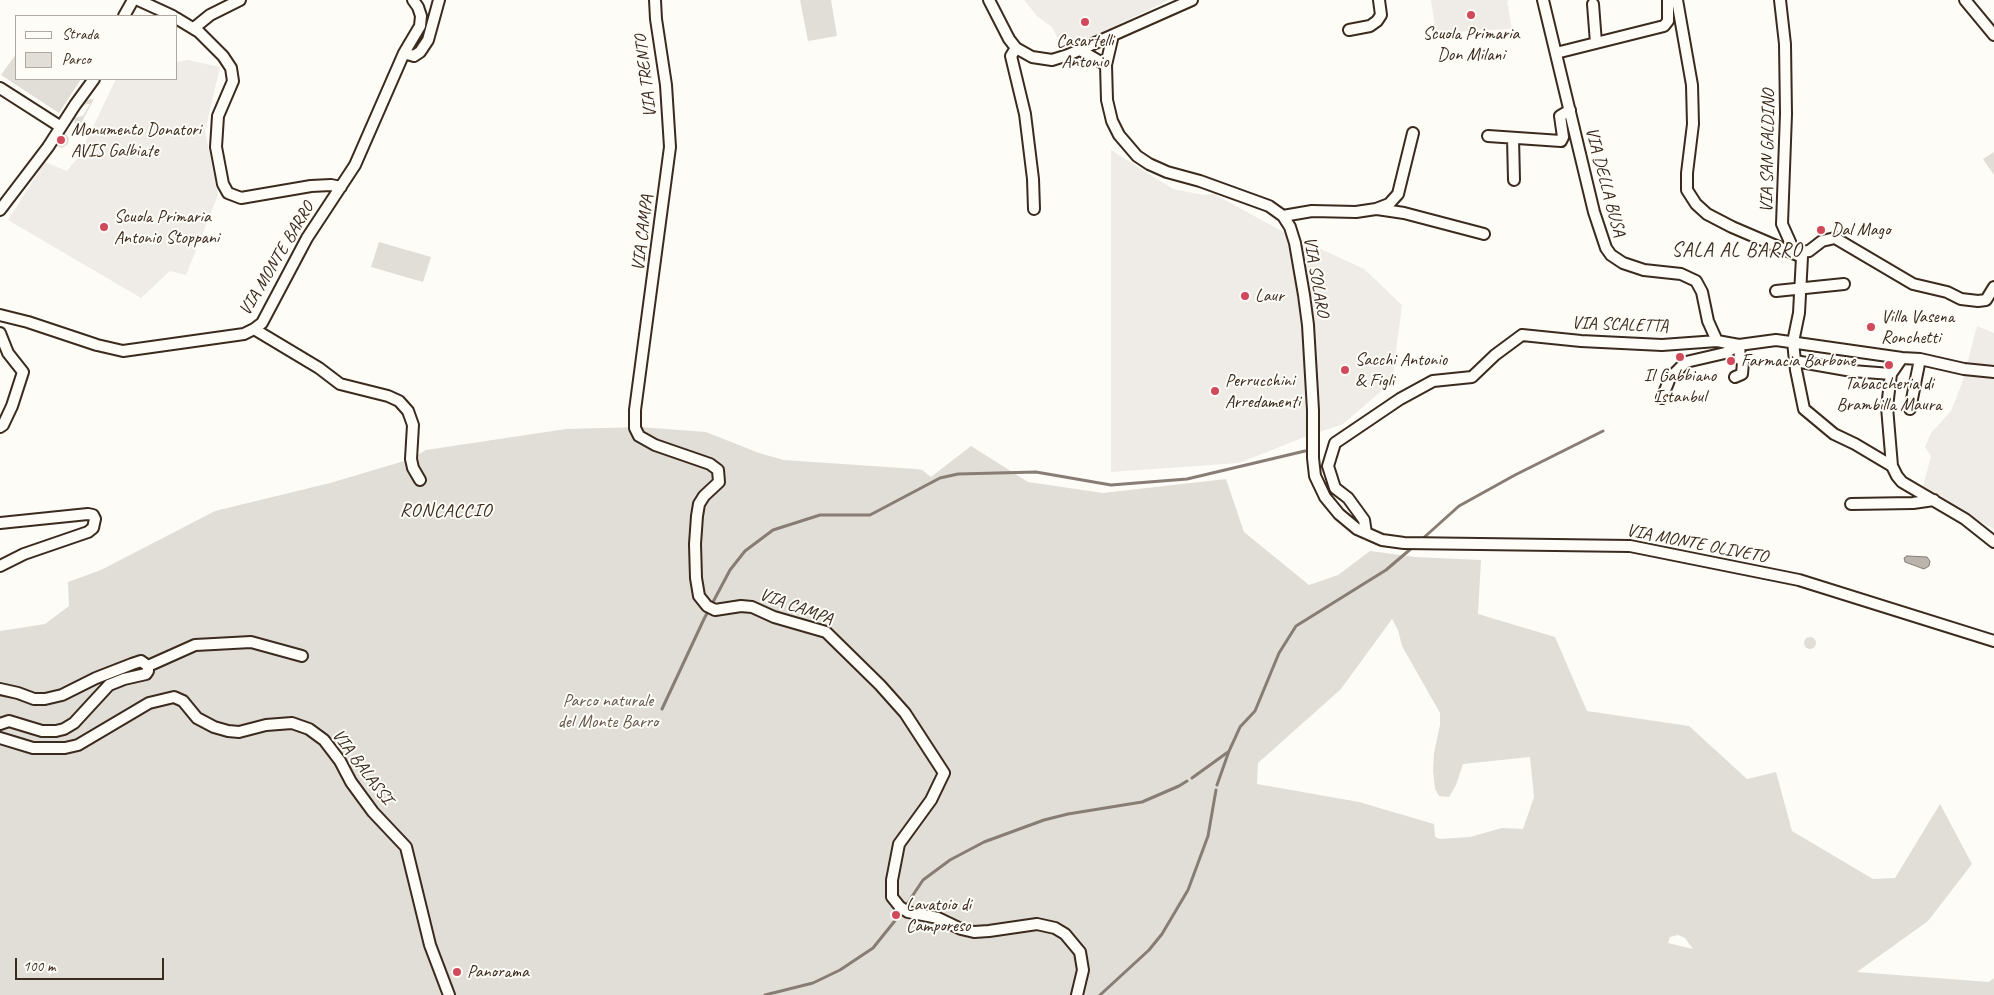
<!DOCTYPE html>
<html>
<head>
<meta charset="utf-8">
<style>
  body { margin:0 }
  #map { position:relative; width:1994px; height:995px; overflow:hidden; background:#fdfcf7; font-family:Caveat,sans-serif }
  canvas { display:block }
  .legend { position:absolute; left:15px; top:15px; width:162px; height:65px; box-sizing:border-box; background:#fdfcf7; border:1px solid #afa8a0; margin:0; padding:6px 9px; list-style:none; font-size:15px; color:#3b2a1e }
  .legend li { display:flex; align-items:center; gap:10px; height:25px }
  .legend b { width:25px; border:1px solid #afa8a0 }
  .scale { position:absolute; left:15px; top:958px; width:149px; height:22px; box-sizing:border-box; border:2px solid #3b2a1e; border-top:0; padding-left:6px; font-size:15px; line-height:18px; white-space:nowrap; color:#3b2a1e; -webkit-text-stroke:4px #fdfcf7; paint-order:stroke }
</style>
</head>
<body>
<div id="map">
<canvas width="1994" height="995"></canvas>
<ul class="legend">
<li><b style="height:6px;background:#fdfcf7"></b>Strada</li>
<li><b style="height:14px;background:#e1ded7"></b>Parco</li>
</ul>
<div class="scale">100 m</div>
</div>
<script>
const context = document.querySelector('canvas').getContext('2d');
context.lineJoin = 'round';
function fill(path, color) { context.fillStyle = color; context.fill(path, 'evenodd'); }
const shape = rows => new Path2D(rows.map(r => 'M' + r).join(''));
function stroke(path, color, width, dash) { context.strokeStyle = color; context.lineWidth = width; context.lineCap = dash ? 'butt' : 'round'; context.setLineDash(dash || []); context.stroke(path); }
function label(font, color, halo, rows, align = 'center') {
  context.font = font + ' Caveat,sans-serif'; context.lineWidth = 4; context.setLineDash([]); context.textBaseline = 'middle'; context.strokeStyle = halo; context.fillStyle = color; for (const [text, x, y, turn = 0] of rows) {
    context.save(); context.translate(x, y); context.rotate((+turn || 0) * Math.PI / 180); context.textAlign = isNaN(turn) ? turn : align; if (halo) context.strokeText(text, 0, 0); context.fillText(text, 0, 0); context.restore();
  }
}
fill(shape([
  [1024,0,1169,0,1064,51,1052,27,1038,17],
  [1431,0,1509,0,1507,1,1512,29,1436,33],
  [188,60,220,67,205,131,218,195,186,275,170,271,141,298,8,220,45,162,67,171,79,156,116,79,176,79,176,62],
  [1111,150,1173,189,1204,195,1214,194,1278,229,1364,269,1402,305,1392,382,1343,424,1302,438,1239,463,1111,472],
  [1977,326,1994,333,1994,529,1922,490,1931,456,1925,447,1931,433,1951,411,1962,383]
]), '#efece7');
fill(shape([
  [800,0,831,0,837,36,808,41],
  [16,54,16,79,81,79,59,113,1,75],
  [94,99,78,129,78,131,73,118,83,116,90,104,81,105,86,100],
  [63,131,69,138,68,144,62,148,54,145],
  [1994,152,1994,175,1983,159],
  [379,242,431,257,423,282,371,267],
  [640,427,706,432,759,453,784,460,916,469,922,470,931,477,971,446,1028,482,1103,493,1226,479,1244,532,1309,585,1338,575,1370,551,1415,557,1481,560,1478,614,1555,637,1587,711,1689,726,1747,779,1776,772,1792,831,1873,879,1895,878,1940,804,1972,864,1928,921,1857,972,1989,982,1994,978,1994,995,0,995,0,631,45,624,69,606,68,582,101,570,215,511,330,483,411,459,426,450,566,429],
  [1392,619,1398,630,1402,646,1440,713,1440,725,1434,753,1433,771,1435,789,1439,796,1449,797,1456,785,1463,764,1530,757,1534,797,1523,829,1502,828,1470,837,1440,839,1435,837,1434,824,1359,802,1257,784,1258,763,1341,689],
  [1678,935,1685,938,1693,949,1668,943,1670,937],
  '1804 643a6 6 0 1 1 12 0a6 6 0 1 1-12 0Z'
]), '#e1ded7');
const water = shape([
  [1907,556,1927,557,1930,561,1929,566,1924,569,1905,562,1904,558,1907,556]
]);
fill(water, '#bbb4ad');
stroke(water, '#887d74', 1);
stroke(shape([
  [1420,541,1459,506,1515,475,1603,431],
  [662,709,704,619,730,570,745,551,773,530,820,515,870,515,940,478,958,474,1036,472,1111,485,1187,479,1305,451],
  [1192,778,1228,752],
  [1217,785,1229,751,1240,727,1255,711,1279,653,1296,626,1386,570,1413,547],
  [905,907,923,880,950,860,984,842,1044,820,1068,814,1142,802,1179,786,1187,781],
  [765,995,813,983,840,970,873,948,902,912],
  [1100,995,1149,950,1162,934,1188,890,1208,836,1216,790]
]), '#887d74', 3);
const street = shape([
  [138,0,173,16],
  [655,0,656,19,666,85,670,147,635,410,635,428,639,436,655,445,710,464,718,470,719,482,704,496,699,504,697,516,695,544,696,578,699,596,707,606,715,610,741,606,752,607,774,617,826,632,880,685,905,713,944,773,931,800,899,844,892,880,892,897,900,907,908,912,938,918,961,929,974,932,989,931,1037,924,1055,928,1065,934,1080,952,1083,970,1077,995],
  [989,0,1009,39,1016,48,1032,57,1052,60,1068,55,1192,0],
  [1543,0,1594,212,1606,248,1611,255,1623,263,1644,270,1681,274,1696,281,1702,292,1708,321,1717,341],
  [1677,0,1692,85,1693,124,1687,173,1687,190,1696,204,1707,214,1732,227,1802,257,1799,313,1793,342,1796,370,1804,409,1834,434,1855,444,1892,466],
  [1780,0,1785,44,1786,114,1782,224,1795,253],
  [1965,0,1994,35],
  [1593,4,1596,43],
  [124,16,133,0],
  [176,18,199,32,223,56,231,68,233,81,218,116,216,147,223,184,228,193,241,198,311,186,331,185,341,187],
  [194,28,210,15,240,0],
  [1349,30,1370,26,1377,21,1381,15,1379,0],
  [1016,48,1011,56,1025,114,1033,179,1034,209],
  [1080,50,1106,65,1113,35],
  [404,53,414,56,420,52,428,40,439,0],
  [1556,53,1664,26,1668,21,1668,0],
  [1106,65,1107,100,1112,121,1119,135,1137,156,1149,164,1167,172,1200,181,1269,206,1283,216,1290,227,1295,243,1304,295,1308,325,1313,410,1313,458,1315,476,1325,497,1339,514,1357,529,1382,540,1404,543,1630,546,1799,580,1994,641],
  [0,88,61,127],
  [1488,136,1561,141,1563,137,1560,116,1570,110],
  [1513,138,1514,180],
  [1377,209,1404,213,1484,234],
  [0,210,48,147,75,105,94,79],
  [1283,216,1312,211,1356,212,1376,209,1389,204,1398,194,1413,133],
  [1795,253,1809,251,1822,241,1835,238,1913,284,1947,292,1961,299,1978,301,1986,300,1994,287],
  [1776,291,1844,284],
  [0,315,28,322,97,345,123,351,244,334,254,329,262,323,307,238,355,165,404,53,420,26,421,16,418,7,413,0],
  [254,329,319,368,340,384,388,396,399,401,408,411,413,425,411,459,413,468,420,480],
  [0,333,8,353,23,372,12,406,3,425,0,427],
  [1902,358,1891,374,1887,407,1892,466,1897,476,1902,482,1965,519,1994,542],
  [1795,361,1852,371,1891,374],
  [1662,398,1670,378,1686,362,1725,353,1739,345,1740,359,1743,362,1742,374,1735,377],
  [1910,409,1920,359],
  [1851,504,1913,503,1934,500],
  [0,523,88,514,93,515,95,519,93,528,88,532,24,554,0,566],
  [1366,533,1364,520,1348,498,1335,488,1328,466,1335,443,1400,399,1433,381,1472,377,1495,355,1522,335,1581,341,1662,345,1717,341,1739,345,1776,340,1902,358,1920,359,1964,369,1994,372],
  [148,666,195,645,214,644,251,642,302,656],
  [0,689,18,693,34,699,45,699,62,695,96,678,132,664,141,661,148,666,148,671,146,674,124,679,109,685,74,723,64,729,56,731,42,731,9,721,0,724],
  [0,738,33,748,65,748,78,745,149,703,174,697,183,701,197,718,214,727,228,731,239,732,266,725,292,723,309,729,324,740,340,761,351,782,373,812,406,847,430,945,449,995]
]);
stroke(street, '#3b2a1e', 14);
stroke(street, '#fdfcf7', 10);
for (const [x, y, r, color] of [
  [1471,15,5,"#d1495b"],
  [1085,22,5,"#d1495b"],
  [61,140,5,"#d1495b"],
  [104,227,5,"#d1495b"],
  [1821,230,5,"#d1495b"],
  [1245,296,5,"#d1495b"],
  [1871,327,5,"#d1495b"],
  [1680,357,5,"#d1495b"],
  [1731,361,5,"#d1495b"],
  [1889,365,5,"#d1495b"],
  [1345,370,5,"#d1495b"],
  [1215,391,5,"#d1495b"],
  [896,915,5,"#d1495b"],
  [457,972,5,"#d1495b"]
]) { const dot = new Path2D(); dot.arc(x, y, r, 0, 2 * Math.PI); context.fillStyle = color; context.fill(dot); stroke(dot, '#fdfcf7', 2); }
label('18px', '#3b2a1e', '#fdfcf7', [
  ["Scuola Primaria",1471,34,"center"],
  ["Don Milani",1471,55,"center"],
  ["Casartelli",1085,41,"center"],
  ["Antonio",1085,62,"center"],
  ["Monumento Donatori",71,130],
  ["AVIS Galbiate",71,151],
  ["Scuola Primaria",114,217],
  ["Antonio Stoppani",114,238],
  ["Dal Mago",1831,230],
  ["Laur",1255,296],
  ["Villa Vasena",1881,317],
  ["Ronchetti",1881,338],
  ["Sacchi Antonio",1355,360],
  ["& Figli",1355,381],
  ["Farmacia Barbone",1741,361],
  ["Il Gabbiano",1680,376,"center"],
  ["Istanbul",1680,397,"center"],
  ["Perrucchini",1225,381],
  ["Arredamenti",1225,402],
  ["Tabaccheria di",1889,384,"center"],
  ["Brambilla Maura",1889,405,"center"],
  ["Lavatoio di",906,905],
  ["Camporeso",906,926],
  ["Panorama",467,972]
], 'left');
label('18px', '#3b2a1e', '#fdfcf7', [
  ["VIA TRENTO",646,76,-97],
  ["VIA SAN GALDINO",1768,151,-89],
  ["VIA DELLA BUSA",1605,182,75],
  ["VIA CAMPA",643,233,-83],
  ["VIA MONTE BARRO",277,259,-59],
  ["VIA SOLARO",1316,277,80],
  ["VIA SCALETTA",1620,325,2],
  ["VIA MONTE OLIVETO",1697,544,11],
  ["VIA CAMPA",796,607,20],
  ["VIA BALASSI",362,767,53]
]);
label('18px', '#64574c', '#fdfcf7', [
  ["Parco naturale",608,701],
  ["del Monte Barro",608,722]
]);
context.letterSpacing = '1px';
label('19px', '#3b2a1e', '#fdfcf7', [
  ["RONCACCIO",446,511]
]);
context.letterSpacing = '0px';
context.letterSpacing = '1px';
label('20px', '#3b2a1e', '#fdfcf7', [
  ["SALA AL BARRO",1737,251]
]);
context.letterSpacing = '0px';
</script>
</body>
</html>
